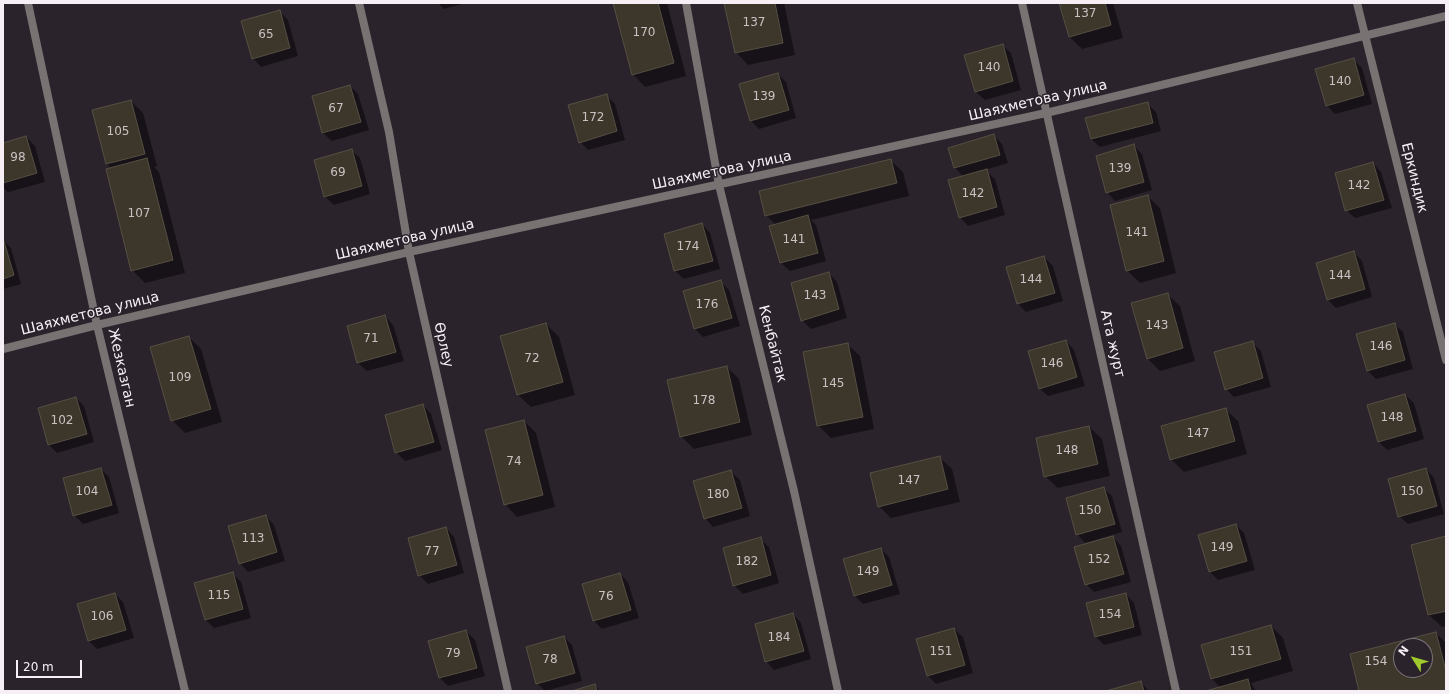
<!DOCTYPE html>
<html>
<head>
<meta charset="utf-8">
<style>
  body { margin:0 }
  #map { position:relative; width:1449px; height:694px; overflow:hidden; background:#2b232b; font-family:"DejaVu Sans",sans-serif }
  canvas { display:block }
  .frame { position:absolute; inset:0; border:4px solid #f6f0f6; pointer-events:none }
  .north { position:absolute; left:1393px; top:638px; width:40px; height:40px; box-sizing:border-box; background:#2b232b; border:1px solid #7c757c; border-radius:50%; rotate:307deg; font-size:11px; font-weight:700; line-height:16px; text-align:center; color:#f6f0f6 }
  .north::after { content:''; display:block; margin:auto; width:14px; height:18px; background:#9fca2d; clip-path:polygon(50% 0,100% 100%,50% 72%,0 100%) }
  .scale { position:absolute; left:16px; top:660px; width:66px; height:18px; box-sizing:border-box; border:2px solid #f6f0f6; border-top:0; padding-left:5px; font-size:12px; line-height:14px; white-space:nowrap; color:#f6f0f6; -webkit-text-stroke:3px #2b232b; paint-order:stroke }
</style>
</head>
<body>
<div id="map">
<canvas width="1449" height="694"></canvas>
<div class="frame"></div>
<div class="north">N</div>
<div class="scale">20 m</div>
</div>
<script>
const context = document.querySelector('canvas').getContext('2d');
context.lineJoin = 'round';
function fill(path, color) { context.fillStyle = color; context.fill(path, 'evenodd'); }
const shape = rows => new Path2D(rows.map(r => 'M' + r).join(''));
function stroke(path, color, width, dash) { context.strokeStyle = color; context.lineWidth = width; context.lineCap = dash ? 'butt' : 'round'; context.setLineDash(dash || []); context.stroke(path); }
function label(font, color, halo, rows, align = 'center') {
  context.font = font + ' "DejaVu Sans",sans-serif'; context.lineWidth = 3; context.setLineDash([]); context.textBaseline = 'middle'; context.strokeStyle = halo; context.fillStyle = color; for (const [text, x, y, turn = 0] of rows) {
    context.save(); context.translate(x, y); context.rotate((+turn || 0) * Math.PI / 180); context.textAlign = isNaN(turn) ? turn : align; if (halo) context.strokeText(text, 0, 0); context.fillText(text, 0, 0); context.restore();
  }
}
fill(shape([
  [438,3,465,3,444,9],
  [614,3,667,3,686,76,645,87,633,74],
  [725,3,784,3,795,55,748,65,736,52],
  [1060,3,1113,3,1123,38,1082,49,1070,37],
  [280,12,288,20,298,56,261,67,253,58],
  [1002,45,1011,53,1021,90,985,100,976,92,966,55],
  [1353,59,1362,68,1372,104,1335,114,1327,106,1316,70],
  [778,74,786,82,796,118,759,129,751,121],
  [350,86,358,94,369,130,332,141,323,133],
  [606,95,615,104,625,140,588,150,580,142],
  [131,101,143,113,157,166,154,167,159,172,185,273,145,283,132,270,111,168,106,163],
  [1147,103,1156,112,1161,131,1100,147,1091,139],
  [994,136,1002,144,1008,163,985,170,995,179,1005,215,968,226,960,217,964,177,955,168],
  [26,137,35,146,45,182,8,192,3,187,3,144],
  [1133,145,1142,154,1152,190,1115,201,1107,192],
  [351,150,360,158,370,194,334,205,325,197,315,161],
  [890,160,903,172,909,196,811,220,816,225,826,261,790,271,781,263,771,227,776,225,766,215],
  [1373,163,1381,172,1392,208,1355,218,1346,210],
  [1147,196,1160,208,1176,273,1140,283,1127,270],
  [702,224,710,233,720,269,684,279,675,271,665,235],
  [3,240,11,248,21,284,3,289],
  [1354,252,1362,261,1372,297,1336,308,1327,299],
  [1044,257,1053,266,1063,301,1026,312,1018,304],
  [829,273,837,282,847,318,811,329,802,320],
  [721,282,729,290,740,326,703,337,694,328],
  [1167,294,1180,306,1195,361,1160,371,1147,358],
  [385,316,393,325,404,361,367,371,358,363,348,327],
  [546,324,559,337,575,395,531,407,518,395,502,337],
  [1394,324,1403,332,1413,369,1376,379,1368,371,1358,335],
  [189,337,201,349,222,422,185,433,172,420],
  [1066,341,1074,350,1085,386,1048,396,1039,388],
  [1252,342,1261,351,1271,387,1234,397,1226,389],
  [847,344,860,356,874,429,831,438,818,425],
  [727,367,739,379,752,435,694,449,681,436],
  [1405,395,1414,403,1424,439,1387,450,1379,442],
  [76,398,84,406,94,442,57,453,49,445],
  [423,405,431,414,442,450,405,461,396,452],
  [1225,409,1238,421,1247,454,1184,472,1171,459],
  [524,421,536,433,555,507,517,517,505,504],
  [1089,427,1102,439,1110,476,1058,488,1045,476],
  [939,457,952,469,960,502,891,518,879,506],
  [101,469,109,477,119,513,83,524,74,515],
  [1426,469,1434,478,1444,514,1408,524,1399,516],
  [731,472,740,480,750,516,713,527,705,518],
  [1103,488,1112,496,1122,532,1085,543,1077,534],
  [266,516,274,525,285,561,248,572,240,563],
  [1236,525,1244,533,1255,570,1218,580,1209,571],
  [446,528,454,537,464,573,428,584,419,575],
  [1113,537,1121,546,1131,582,1094,592,1086,584],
  [1446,537,1446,610,1437,612,1437,614,1446,612,1446,626,1442,627,1429,615,1412,545],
  [760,539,769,547,779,583,743,594,734,585],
  [881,549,889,557,900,594,863,604,855,596],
  [232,573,241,582,251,618,214,628,206,620],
  [620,574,628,582,639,618,602,629,594,621],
  [115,594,123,602,134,638,97,649,89,641],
  [1126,594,1134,603,1142,635,1104,645,1096,637],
  [793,614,801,623,811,659,774,670,766,661],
  [1271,626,1283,638,1293,671,1251,683,1256,691,1211,691,1221,688,1212,679],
  [954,629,963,637,973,673,936,684,928,676,918,640],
  [466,631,475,640,485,676,448,686,440,678,430,642],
  [1436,633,1446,643,1446,691,1360,691,1351,654],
  [1401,646,1425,646,1425,670,1401,670],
  [564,637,572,645,582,681,545,691,537,683],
  [1141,682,1149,691,1109,691],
  [595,685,600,691,575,691]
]), '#0007');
const building = shape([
  [613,3,658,3,674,63,632,75,613,3],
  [724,3,775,3,783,43,735,53,724,3],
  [1059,3,1105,3,1111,25,1069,37,1059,3],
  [280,10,290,48,252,59,241,21,280,10],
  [1003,44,1013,81,975,92,964,55,1003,44],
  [1354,58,1364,95,1326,106,1315,69,1354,58],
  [778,73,789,110,750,121,739,84,778,73],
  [350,85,361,122,322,133,312,96,350,85],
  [607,94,617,131,579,143,568,105,607,94],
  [131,100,145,154,106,164,92,110,131,100],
  [1148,102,1153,123,1091,139,1085,118,1148,102],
  [994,134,1000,155,954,168,948,148,994,134],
  [26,136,37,173,3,183,3,143,26,136],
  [1134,144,1144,182,1106,193,1096,156,1134,144],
  [352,149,362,186,324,197,314,160,352,149],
  [147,158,173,260,131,271,106,169,147,158],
  [891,159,897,183,765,216,759,191,891,159],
  [1373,162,1384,200,1345,211,1335,173,1373,162],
  [987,169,997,207,959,218,948,180,987,169],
  [1148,195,1164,261,1126,271,1110,205,1148,195],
  [808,215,818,253,780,263,769,226,808,215],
  [702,223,713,261,674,271,664,234,702,223],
  [3,238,14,275,3,279,3,238],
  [1354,251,1365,289,1327,300,1316,263,1354,251],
  [1044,256,1055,293,1017,304,1006,267,1044,256],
  [829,272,839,309,801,321,791,283,829,272],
  [721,280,732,318,694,329,683,291,721,280],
  [1168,293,1183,348,1147,359,1131,303,1168,293],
  [385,315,396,352,357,363,347,326,385,315],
  [546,323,563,382,517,395,500,336,546,323],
  [1395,323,1405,360,1367,371,1356,334,1395,323],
  [189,336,211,409,171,421,150,347,189,336],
  [1066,340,1077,377,1039,389,1028,351,1066,340],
  [1253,341,1263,378,1225,390,1214,352,1253,341],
  [848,343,863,417,817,426,803,352,848,343],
  [727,366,740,422,680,437,667,380,727,366],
  [1405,394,1416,431,1378,442,1367,405,1405,394],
  [76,397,87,434,48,445,38,408,76,397],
  [423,404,434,442,395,453,385,415,423,404],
  [1226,408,1235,441,1170,460,1161,426,1226,408],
  [524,420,543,495,504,505,485,430,524,420],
  [1089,426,1098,464,1044,477,1036,438,1089,426],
  [940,456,948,489,878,507,870,473,940,456],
  [101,468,112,505,73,516,63,478,101,468],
  [1426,468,1437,506,1398,517,1388,479,1426,468],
  [731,470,742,508,704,519,693,481,731,470],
  [1104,487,1115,524,1076,535,1066,498,1104,487],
  [266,515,277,552,239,564,228,526,266,515],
  [1236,524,1247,561,1209,572,1198,535,1236,524],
  [446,527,457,565,418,576,408,538,446,527],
  [1113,536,1124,574,1085,585,1074,547,1113,536],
  [1446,536,1446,611,1428,615,1411,545,1446,536],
  [761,537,771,575,733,586,723,548,761,537],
  [881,548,892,585,854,596,843,559,881,548],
  [233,572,243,609,205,620,194,583,233,572],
  [620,573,631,610,593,621,582,584,620,573],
  [115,593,126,630,88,641,77,604,115,593],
  [1126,593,1134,627,1095,637,1086,603,1126,593],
  [793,613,804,651,765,662,755,624,793,613],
  [1271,625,1281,659,1211,679,1201,645,1271,625],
  [954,628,965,665,927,676,916,639,954,628],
  [466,630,477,668,439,678,428,641,466,630],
  [1436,632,1446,671,1446,691,1359,691,1350,654,1436,632],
  [1401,646,1425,646,1425,670,1401,670,1401,646],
  [564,636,575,673,536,684,526,647,564,636],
  [1248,679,1251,691,1210,691,1209,690,1248,679],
  [1141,681,1144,691,1106,691,1141,681],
  [595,684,597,691,572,691,595,684]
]);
fill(building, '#3d362b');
stroke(building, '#564f43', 1);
stroke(shape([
  [28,3,97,325,185,691],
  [359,3,389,132,409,252,508,691],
  [686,3,719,185,794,491,838,691],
  [1022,3,1176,691],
  [1357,3,1446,360],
  [3,349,97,325,409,252,1046,113,1446,16]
]), '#797272', 8);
label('12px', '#c8c2c3', null, [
  ["137",1085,14],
  ["137",754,23],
  ["170",644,33],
  ["65",266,35],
  ["140",989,68],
  ["140",1340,82],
  ["139",764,97],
  ["67",336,109],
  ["172",593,118],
  ["105",118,132],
  ["98",18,158],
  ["139",1120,169],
  ["69",338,173],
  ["142",1359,186],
  ["142",973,194],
  ["107",139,214],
  ["141",1137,233],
  ["141",794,240],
  ["174",688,247],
  ["144",1340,276],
  ["144",1031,280],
  ["143",815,296],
  ["176",707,305],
  ["143",1157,326],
  ["71",371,339],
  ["146",1381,347],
  ["72",532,359],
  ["146",1052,364],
  ["109",180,378],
  ["145",833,384],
  ["178",704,401],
  ["148",1392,418],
  ["102",62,421],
  ["147",1198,434],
  ["148",1067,451],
  ["74",514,462],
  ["147",909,481],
  ["104",87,492],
  ["150",1412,492],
  ["180",718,495],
  ["150",1090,511],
  ["113",253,539],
  ["149",1222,548],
  ["77",432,552],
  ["152",1099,560],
  ["182",747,562],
  ["149",868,572],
  ["115",219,596],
  ["76",606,597],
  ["154",1110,615],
  ["106",102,617],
  ["184",779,638],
  ["151",941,652],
  ["151",1241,652],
  ["79",453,654],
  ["78",550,660],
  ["154",1376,662]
]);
label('14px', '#f6f0f6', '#2b232b', [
  ["Шаяхметова улица",1038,101,-13],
  ["Шаяхметова улица",722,171,-12],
  ["Еркиндик",1414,178,76],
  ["Шаяхметова улица",405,240,-13],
  ["Шаяхметова улица",90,314,-14],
  ["Кенбайтак",772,344,76],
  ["Ата журт",1112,344,77],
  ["Өрлеу",443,345,77],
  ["Жезказган",121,368,77]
]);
</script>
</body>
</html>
